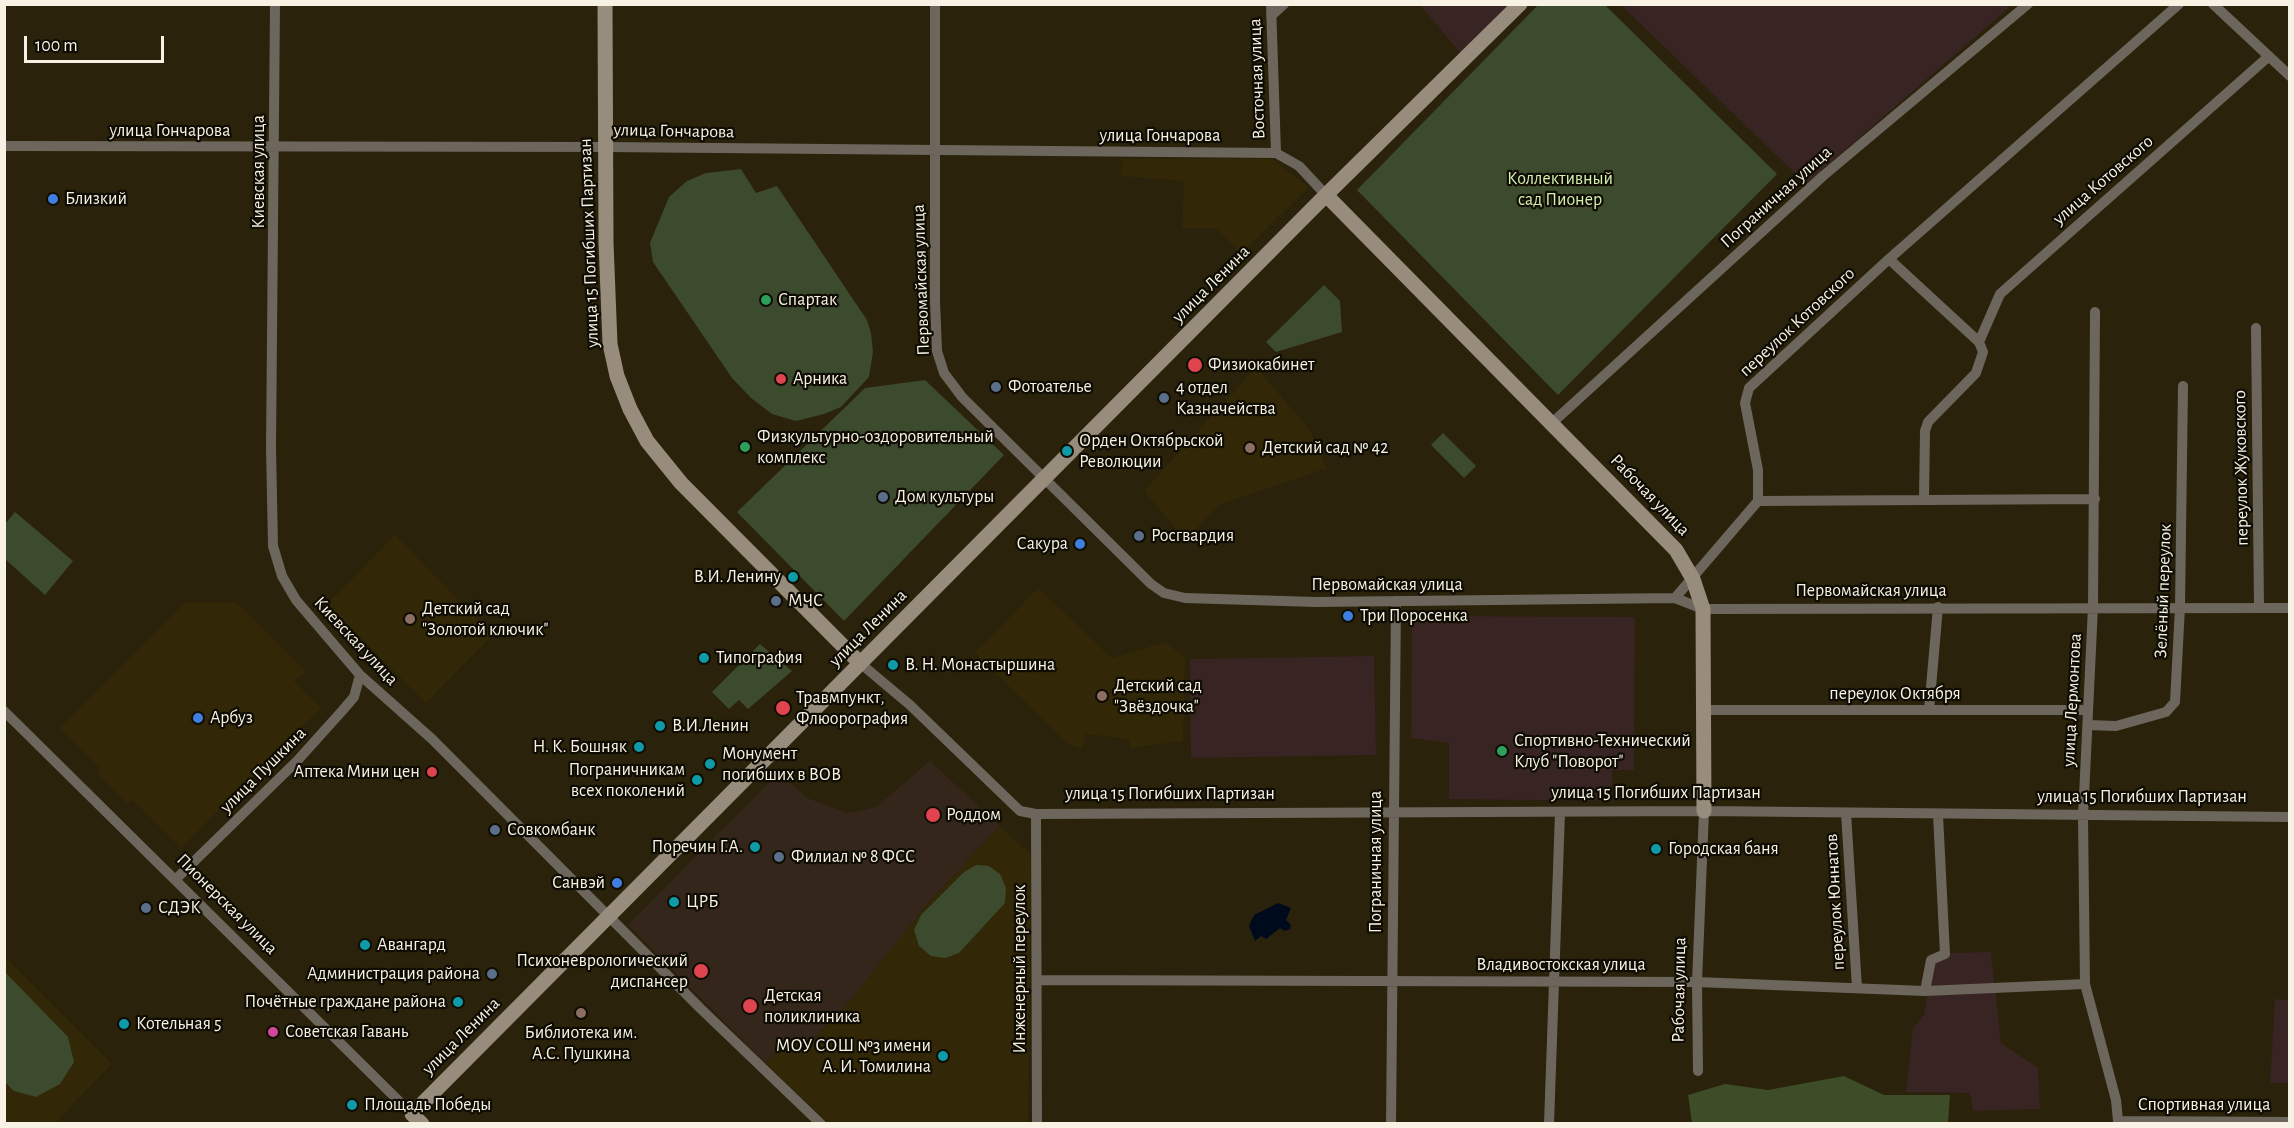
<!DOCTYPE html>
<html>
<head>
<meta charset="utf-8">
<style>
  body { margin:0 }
  #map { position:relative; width:2294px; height:1128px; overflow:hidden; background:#2a220a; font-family:"Alegreya Sans",sans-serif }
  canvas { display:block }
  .frame { position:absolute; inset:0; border:6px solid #f7f2e4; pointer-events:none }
  .scale { position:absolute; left:24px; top:36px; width:140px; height:27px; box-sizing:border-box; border:3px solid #f7f2e4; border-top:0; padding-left:8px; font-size:18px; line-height:21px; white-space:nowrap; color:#f7f2e4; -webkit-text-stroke:4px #0f0c04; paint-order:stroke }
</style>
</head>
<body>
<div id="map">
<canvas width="2294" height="1128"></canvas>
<div class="frame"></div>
<div class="scale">100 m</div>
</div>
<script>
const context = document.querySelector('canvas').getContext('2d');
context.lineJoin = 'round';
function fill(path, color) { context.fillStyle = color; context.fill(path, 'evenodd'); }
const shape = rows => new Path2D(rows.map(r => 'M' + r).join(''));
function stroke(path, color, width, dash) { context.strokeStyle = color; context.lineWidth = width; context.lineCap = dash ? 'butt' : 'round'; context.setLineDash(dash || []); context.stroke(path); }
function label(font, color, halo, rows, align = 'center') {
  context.font = font + ' "Alegreya Sans",sans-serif'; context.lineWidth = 4.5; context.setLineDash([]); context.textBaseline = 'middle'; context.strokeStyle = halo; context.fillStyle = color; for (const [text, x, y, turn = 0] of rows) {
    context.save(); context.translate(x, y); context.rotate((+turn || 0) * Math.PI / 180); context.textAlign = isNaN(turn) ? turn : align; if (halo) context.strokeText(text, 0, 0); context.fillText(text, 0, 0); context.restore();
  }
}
fill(shape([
  [1122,159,1272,159,1309,187,1241,254,1216,228,1182,228,1184,181,1121,176],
  [1256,367,1309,429,1327,468,1219,505,1186,540,1144,491],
  [395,535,493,635,426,703,327,604],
  [1038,588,1112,658,1165,642,1185,657,1183,741,1130,748,1129,739,1086,734,1082,749,1067,743,975,653],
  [186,602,236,602,306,672,294,681,321,708,181,848,133,800,128,804,97,773,101,769,60,728],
  [1000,826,1031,855,1028,1123,829,1123,765,1063,793,1035,806,1047,847,1005,926,905],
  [4,956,112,1064,55,1123,5,1123]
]), '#322707');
fill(shape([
  [1420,5,1517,5,1464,57],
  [1621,5,2012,5,1806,184],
  [1412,616,1635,617,1634,770,1612,770,1612,801,1449,799,1449,743,1411,738],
  [1374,656,1376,755,1191,758,1190,659],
  [1991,952,2001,1043,2038,1068,2040,1109,1973,1111,1970,1093,1906,1092,1913,1028,1924,1015,1933,963,1948,953],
  [2275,999,2289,1000,2289,1083,2270,1083]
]), '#382422');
fill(shape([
  [930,761,1000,826,926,905,847,1005,805,1047,793,1036,765,1063,628,925,779,772,807,798,848,813,876,807]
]), '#35261b');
fill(shape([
  [1539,4,1605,5,1777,174,1558,395,1357,190],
  [741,169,756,193,777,186,867,320,871,333,873,352,869,377,841,407,824,414,796,421,772,414,751,398,732,378,653,262,650,243,669,197,687,181,706,173],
  [1324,285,1340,301,1342,332,1276,352,1266,342],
  [925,380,1004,455,844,621,737,512,865,388],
  [1443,433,1476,466,1464,478,1431,445],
  [15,512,73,561,45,595,5,559,5,524],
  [760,644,792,671,748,709,739,700,729,709,712,692],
  [976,865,989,866,1000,874,1006,888,1005,903,959,953,945,958,931,956,919,946,914,930,921,915,964,872],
  [5,972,68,1037,74,1062,60,1084,36,1097,14,1091,5,1082]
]), '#3c4a2d');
fill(shape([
  [1844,1076,1884,1095,1950,1095,1948,1123,1692,1123,1688,1095,1725,1084,1768,1090]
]), '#3d4d28');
fill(shape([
  [1278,903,1291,908,1286,920,1291,925,1290,929,1285,931,1280,928,1266,939,1261,936,1255,941,1249,926,1254,915]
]), '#000a1d');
stroke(shape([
  [275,4,271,447,273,546,282,576,296,600,360,675,432,739,701,1009,821,1124],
  [935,4,935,301,937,351,944,373,962,397,1151,584,1164,593,1185,598,1316,602,1675,598,1703,609,2290,608],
  [1271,4,1276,153],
  [2213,4,2290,76],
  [1271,16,1284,4],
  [4,146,605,147,1276,153,1299,166,1326,195],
  [1889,259,1979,342,1983,352,1976,373,1928,422,1925,431,1924,498],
  [2095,312,2093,607,2083,817,2085,984,2116,1100,2118,1121,2290,1122],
  [2256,328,2259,607],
  [1979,342,2000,294,2268,57],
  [1552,423,1823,176,2028,4],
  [1758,501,1758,470,1745,403,1749,388,1889,259,2179,4],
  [1758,501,2095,499],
  [1675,598,1758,501],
  [860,663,910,705,1020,811,1036,814,1704,811,2290,817],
  [1703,710,2088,710],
  [1929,710,1938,607],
  [4,711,412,1114],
  [2088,725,2116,726,2166,712,2175,702,2180,607,2183,386],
  [1846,813,1857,988],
  [1036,814,1037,1124],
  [176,879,297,761,342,711,354,697,360,675],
  [1037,980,1697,982,1925,991,2085,984],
  [1925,991,1931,960,1945,954,1938,815],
  [1698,1071,1697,982,1704,811],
  [1391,1124,1396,601],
  [1549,1124,1560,812]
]), '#6d665c', 10);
stroke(shape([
  [605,4,606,242,610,344,617,376,630,409,647,441,681,483,860,663],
  [1326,195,1676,550,1693,579,1703,609,1704,811],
  [422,1124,412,1114,1326,195,1520,4]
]), '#988c7c', 15);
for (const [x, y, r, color] of [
  [53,199,6,"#3f7fe0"],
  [766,300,6,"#2e9e5b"],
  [1195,365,8,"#e0444e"],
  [781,379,6,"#e0444e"],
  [996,387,6,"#5c6f8a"],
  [1164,398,6,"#5c6f8a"],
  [745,447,6,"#2e9e5b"],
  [1250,448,6,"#8d6e63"],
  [1067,451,6,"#0f9aa8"],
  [883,497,6,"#5c6f8a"],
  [1139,536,6,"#5c6f8a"],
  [1080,544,6,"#3f7fe0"],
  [793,577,6,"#0f9aa8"],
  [776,601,6,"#5c6f8a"],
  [1348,616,6,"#3f7fe0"],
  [410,619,6,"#8d6e63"],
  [704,658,6,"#0f9aa8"],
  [893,665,6,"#0f9aa8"],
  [1102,696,6,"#8d6e63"],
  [783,708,8,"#e0444e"],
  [198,718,6,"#3f7fe0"],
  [660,726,6,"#0f9aa8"],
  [639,747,6,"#0f9aa8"],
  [1502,751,6,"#2e9e5b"],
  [710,764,6,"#0f9aa8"],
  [432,772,6,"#e0444e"],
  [697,780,6,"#0f9aa8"],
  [933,815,8,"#e0444e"],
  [495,830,6,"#5c6f8a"],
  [755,847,6,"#0f9aa8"],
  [1656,849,6,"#0f9aa8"],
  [779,857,6,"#5c6f8a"],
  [617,883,6,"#3f7fe0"],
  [674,902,6,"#0f9aa8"],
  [146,908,6,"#5c6f8a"],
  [365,945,6,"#0f9aa8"],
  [701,971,8,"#e0444e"],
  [492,974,6,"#5c6f8a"],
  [458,1002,6,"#0f9aa8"],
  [750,1006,8,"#e0444e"],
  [581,1013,6,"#8d6e63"],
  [124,1024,6,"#0f9aa8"],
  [273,1032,6,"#d1479c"],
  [943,1056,6,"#0f9aa8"],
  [352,1105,6,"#0f9aa8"]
]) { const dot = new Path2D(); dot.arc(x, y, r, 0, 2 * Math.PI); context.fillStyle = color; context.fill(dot); stroke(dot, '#0f0c04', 2); }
label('18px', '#f7f2e4', '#0f0c04', [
  ["Восточная улица",1257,79,-92],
  ["улица Гончарова",170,131],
  ["улица Гончарова",674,131,1],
  ["улица Гончарова",1160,136],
  ["Киевская улица",259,172,-90],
  ["улица Котовского",2103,180,-41],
  ["Пограничная улица",1776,197,-42],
  ["улица 15 Погибших Партизан",589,243,-92],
  ["Первомайская улица",921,280,-92],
  ["улица Ленина",1211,284,-45],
  ["переулок Котовского",1797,322,-43],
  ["переулок Жуковского",2241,468,-91],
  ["Рабочая улица",1650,495,46],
  ["Первомайская улица",1387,585],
  ["Первомайская улица",1871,591],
  ["Зелёный переулок",2163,591,-88],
  ["улица Ленина",868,628,-45],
  ["Киевская улица",356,641,47],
  ["переулок Октября",1895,694],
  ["улица Лермонтова",2072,700,-87],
  ["улица Пушкина",263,770,-45],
  ["улица 15 Погибших Партизан",1656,793],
  ["улица 15 Погибших Партизан",1170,794],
  ["улица 15 Погибших Партизан",2142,797],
  ["Пограничная улица",1376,862,-90],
  ["переулок Юннатов",1835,902,-93],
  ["Пионерская улица",227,904,45],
  ["Владивостокская улица",1561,965],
  ["Инженерный переулок",1020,969,-90],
  ["Рабочая улица",1679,990,-89],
  ["улица Ленина",461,1036,-45],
  ["Спортивная улица",2204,1105]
]);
label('18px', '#d2f0ae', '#0f0c04', [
  ["Коллективный",1560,179],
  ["сад Пионер",1560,200]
]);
label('18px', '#f7f2e4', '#0f0c04', [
  ["Близкий",65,199],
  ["Спартак",778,300],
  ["Физиокабинет",1208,365],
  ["Арника",793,379],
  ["Фотоателье",1008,387],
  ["4 отдел",1176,388],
  ["Казначейства",1176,409],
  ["Физкультурно-оздоровительный",757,437],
  ["комплекс",757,458],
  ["Орден Октябрьской",1079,441],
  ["Революции",1079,462],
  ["Детский сад № 42",1262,448],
  ["Дом культуры",895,497],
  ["Росгвардия",1151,536],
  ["Сакура",1068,544,"right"],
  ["В.И. Ленину",781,577,"right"],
  ["МЧС",788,601],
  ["Детский сад",422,609],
  ["\"Золотой ключик\"",422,630],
  ["Три Поросенка",1360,616],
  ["Типография",716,658],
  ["В. Н. Монастыршина",905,665],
  ["Детский сад",1114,686],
  ["\"Звёздочка\"",1114,707],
  ["Травмпункт,",796,698],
  ["Флюорография",796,719],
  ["Арбуз",210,718],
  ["В.И.Ленин",672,726],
  ["Спортивно-Технический",1514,741],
  ["Клуб \"Поворот\"",1514,762],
  ["Н. К. Бошняк",627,747,"right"],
  ["Монумент",722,754],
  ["погибших в ВОВ",722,775],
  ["Пограничникам",685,770,"right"],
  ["всех поколений",685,791,"right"],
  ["Aптека Mини цен",420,772,"right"],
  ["Роддом",946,815],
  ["Совкомбанк",507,830],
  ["Поречин Г.А.",743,847,"right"],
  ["Городская баня",1668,849],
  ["Филиал № 8 ФСС",791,857],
  ["Санвэй",605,883,"right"],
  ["ЦРБ",686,902],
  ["СДЭК",158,908],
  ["Авангард",377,945],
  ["Психоневрологический",688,961,"right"],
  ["диспансер",688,982,"right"],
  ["Администрация района",480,974,"right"],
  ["Детская",764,996],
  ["поликлиника",764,1017],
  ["Почётные граждане района",446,1002,"right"],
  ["Котельная 5",136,1024],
  ["Советская Гавань",285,1032],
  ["Библиотека им.",581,1033,"center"],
  ["А.С. Пушкина",581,1054,"center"],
  ["МОУ СОШ №3 имени",931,1046,"right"],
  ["А. И. Томилина",931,1067,"right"],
  ["Площадь Победы",364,1105]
], 'left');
</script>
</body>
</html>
